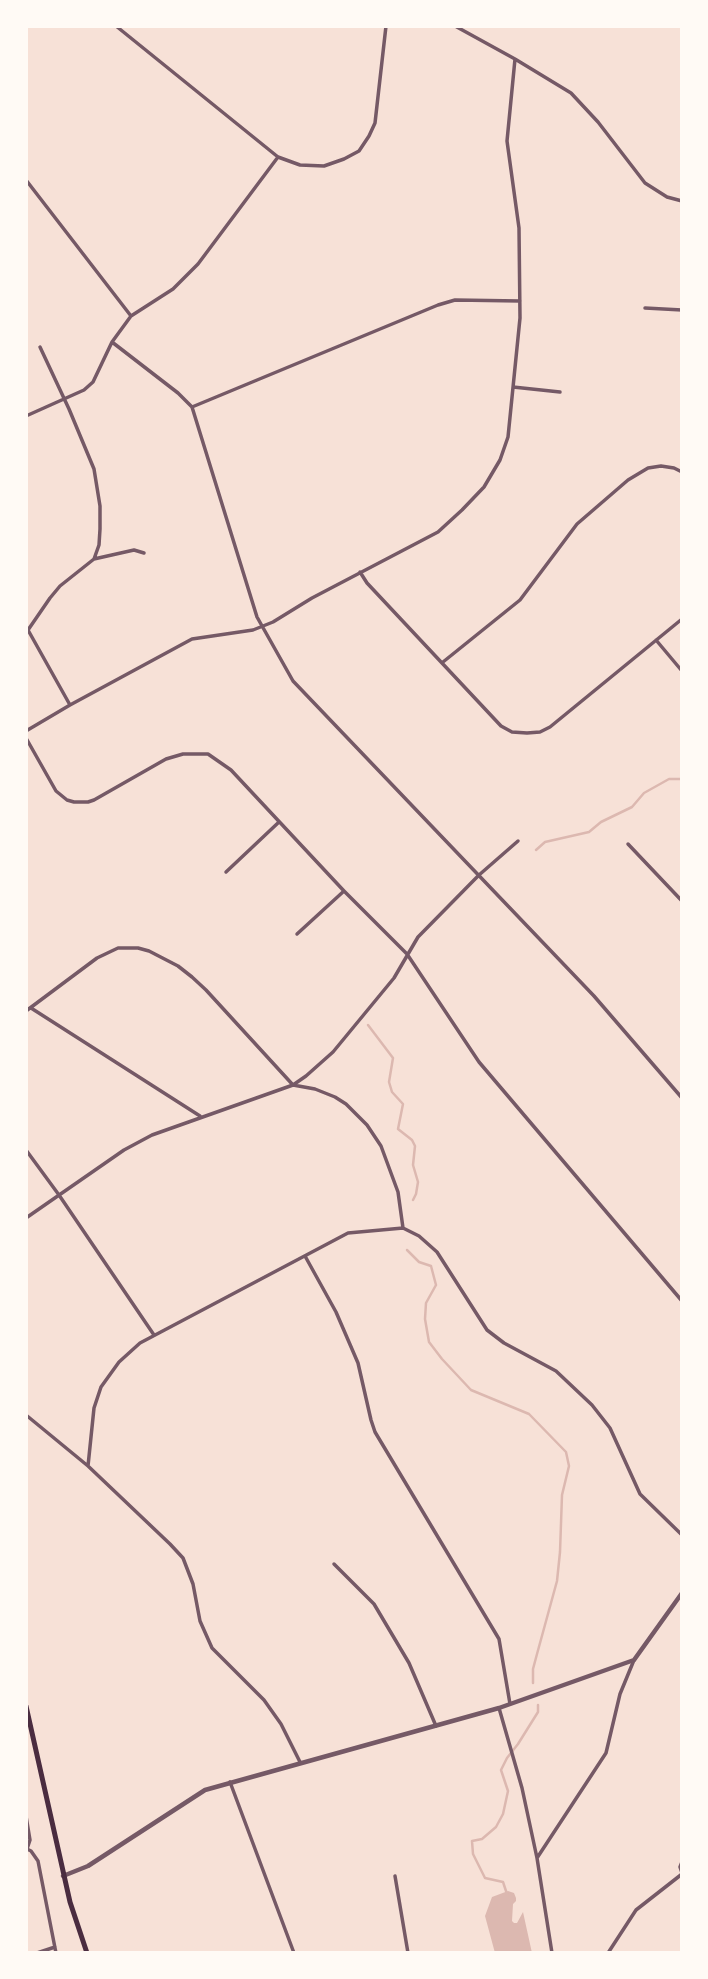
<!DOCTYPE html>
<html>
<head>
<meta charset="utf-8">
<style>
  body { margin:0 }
  #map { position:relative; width:708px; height:1979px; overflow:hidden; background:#f7e1d7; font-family:"Fira Sans Condensed",sans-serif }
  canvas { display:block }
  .frame { position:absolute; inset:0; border:28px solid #fffaf5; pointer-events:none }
</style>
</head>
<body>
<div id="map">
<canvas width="708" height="1979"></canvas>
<div class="frame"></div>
</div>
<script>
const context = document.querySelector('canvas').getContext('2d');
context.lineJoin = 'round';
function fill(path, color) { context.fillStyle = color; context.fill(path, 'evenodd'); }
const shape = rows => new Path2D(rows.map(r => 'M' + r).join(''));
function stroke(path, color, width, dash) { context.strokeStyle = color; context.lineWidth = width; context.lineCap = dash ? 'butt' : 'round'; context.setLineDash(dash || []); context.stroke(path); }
fill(shape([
  [508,1891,514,1893,516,1898,516,1901,513,1904,512,1921,514,1923,517,1923,523,1912,532,1953,495,1953,485,1916,492,1897]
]), '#dcb8b0');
stroke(shape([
  [536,850,545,842,589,832,601,822,632,807,644,793,669,779,682,779],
  [368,1025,393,1058,389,1082,392,1092,403,1104,398,1129,412,1140,415,1146,413,1165,418,1182,416,1194,413,1200],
  [407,1250,419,1262,431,1266,436,1285,426,1303,425,1319,429,1342,442,1359,471,1390,529,1414,566,1452,569,1466,562,1495,560,1552,557,1581,537,1654,533,1669,533,1683],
  [507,1894,503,1882,485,1878,473,1854,472,1841,482,1839,496,1827,503,1814,508,1791,501,1770,507,1758,518,1744,538,1712,538,1705]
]), '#dcb8b0', 2.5);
stroke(shape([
  [116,26,278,157,300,165,324,166,344,159,359,151,369,136,375,123,386,26],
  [455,26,515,59,571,93,598,122,645,183,667,197,682,201],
  [26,180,131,316],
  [645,308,682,310],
  [112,342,178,393,192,407,257,617,293,681,594,996,682,1098],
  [513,387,560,392],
  [192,407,438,305,455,300,520,301],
  [26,416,84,390,93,382,112,342,131,316,173,289,198,264,278,157],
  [94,559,134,550,144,553],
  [360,572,367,583,501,726,512,732,527,733,540,732,550,727,682,619],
  [28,630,50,598,60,586,94,559,99,545,100,529,100,506,94,469,69,409,40,347],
  [28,630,70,705],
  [656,640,682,671],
  [443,662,520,600,577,524,628,480,648,468,661,466,674,468,682,472],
  [26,731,70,705,192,639,253,630,273,622,312,598,438,532,462,510,484,487,500,460,508,437,520,318,519,228,507,141,515,59],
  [26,738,56,791,67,800,74,802,88,802,94,800,166,759,183,754,208,754,231,770,344,891,407,954,479,1062,682,1301],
  [628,844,682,901],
  [226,872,279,822],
  [297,934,344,891],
  [31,1008,200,1116],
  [26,1011,97,958,118,948,138,948,149,951,178,966,192,977,206,990,293,1085,315,1089,335,1097,346,1104,367,1125,381,1146,398,1192,403,1228,419,1236,437,1252,487,1330,504,1343,556,1371,592,1405,610,1428,640,1494,682,1535],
  [26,1150,59,1195,154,1335],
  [26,1218,124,1150,152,1135,293,1085,306,1076,333,1052,394,978,418,937,479,875,518,841],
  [305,1256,336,1312,358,1363,371,1420,375,1432,499,1639,510,1704],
  [26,1415,88,1466,170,1544,183,1558,193,1584,200,1621,212,1648,264,1700,281,1724,300,1762],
  [88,1466,94,1408,101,1387,119,1362,140,1343,348,1233,403,1228],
  [334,1564,374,1604,409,1663,436,1726],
  [499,1708,522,1788,537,1858],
  [230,1782,294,1953],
  [26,1816,30,1840,27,1849],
  [27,1849,31,1851,38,1861,56,1953],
  [682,1862,680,1867,682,1873],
  [395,1876,408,1953],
  [37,1953,55,1947],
  [552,1953,537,1858,606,1753,620,1694,634,1660],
  [608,1953,636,1910,682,1874]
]), '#755966', 3.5);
stroke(shape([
  [63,1876,88,1866,205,1790,499,1708,634,1660,682,1593]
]), '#755966', 4.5);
stroke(shape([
  [26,1706,70,1902,87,1953]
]), '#4a2c40', 5);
</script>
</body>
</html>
